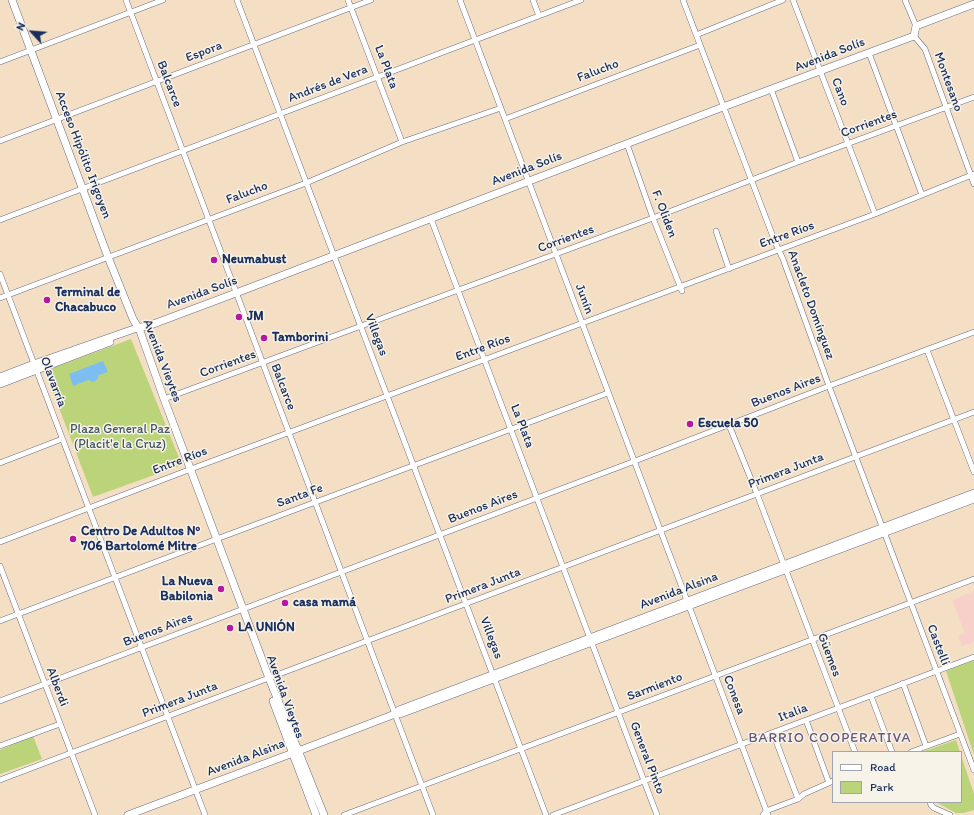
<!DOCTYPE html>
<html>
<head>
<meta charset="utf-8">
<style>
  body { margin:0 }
  #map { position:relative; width:974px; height:815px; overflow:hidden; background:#f4dfc5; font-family:Itim,sans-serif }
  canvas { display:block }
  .legend { position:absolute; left:832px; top:751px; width:130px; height:52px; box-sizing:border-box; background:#f7f3e8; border:1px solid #9fa5b1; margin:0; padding:5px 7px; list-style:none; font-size:12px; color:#1b2f5e }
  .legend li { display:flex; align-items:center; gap:8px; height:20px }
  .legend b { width:20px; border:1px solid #9fa5b1 }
  .north { position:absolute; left:12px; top:12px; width:40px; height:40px; -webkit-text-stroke:3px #f7f3e8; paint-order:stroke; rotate:296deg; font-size:11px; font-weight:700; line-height:16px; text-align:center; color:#1b2f5e }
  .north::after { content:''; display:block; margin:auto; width:14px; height:18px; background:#1b2f5e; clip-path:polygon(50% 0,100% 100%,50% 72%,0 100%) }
</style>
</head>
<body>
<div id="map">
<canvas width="974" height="815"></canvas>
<ul class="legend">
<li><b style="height:5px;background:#fff"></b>Road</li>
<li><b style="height:11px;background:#bcd479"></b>Park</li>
</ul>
<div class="north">N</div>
</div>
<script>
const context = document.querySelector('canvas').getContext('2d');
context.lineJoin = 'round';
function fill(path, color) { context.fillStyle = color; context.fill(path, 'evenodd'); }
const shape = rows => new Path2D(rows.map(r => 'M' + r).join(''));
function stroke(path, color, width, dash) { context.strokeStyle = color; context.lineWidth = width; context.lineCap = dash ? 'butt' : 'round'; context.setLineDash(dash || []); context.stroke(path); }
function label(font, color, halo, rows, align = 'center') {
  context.font = font + ' Itim,sans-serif'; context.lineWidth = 3; context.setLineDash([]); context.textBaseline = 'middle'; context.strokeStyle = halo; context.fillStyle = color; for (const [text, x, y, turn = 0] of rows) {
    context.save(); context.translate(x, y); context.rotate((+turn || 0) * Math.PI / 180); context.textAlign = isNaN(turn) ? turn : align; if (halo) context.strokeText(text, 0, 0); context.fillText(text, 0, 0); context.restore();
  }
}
fill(shape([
  [974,591,974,642,962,646,958,636,965,633,952,600]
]), '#f7d1c9');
fill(shape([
  [131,339,182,465,93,497,45,371],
  [974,660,974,755,946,671],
  [33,736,42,759,0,774,0,750],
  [956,740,960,752,922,752],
  [961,755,974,794,974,810,963,813,956,813,936,802,961,802]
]), '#bcd479');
fill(shape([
  [103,361,108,372,99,375,97,380,93,382,88,380,73,386,69,374]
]), '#7cbef1');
const street = shape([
  [126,0,433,815],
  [237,0,546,815],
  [348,0,402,142],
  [460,0,768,815],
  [533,0,539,16],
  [683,0,775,242,783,259,829,386,974,770],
  [793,0,875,214],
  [905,0,916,26],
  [696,35,783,0],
  [914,36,925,49,974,184],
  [869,53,922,195],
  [0,62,163,0],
  [771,89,798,162],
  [505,119,700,45],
  [0,141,371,0],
  [627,144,653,218,682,291],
  [431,219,657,815],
  [0,220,581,0],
  [716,231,729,269],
  [0,274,205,815],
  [0,298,306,183,402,142,501,108],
  [927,350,974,472],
  [164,399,653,218,798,162,974,97],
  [729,425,757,494,855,752],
  [0,463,62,439],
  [0,542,191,469,875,214,974,174],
  [0,566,95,815],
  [0,621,214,540,608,393],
  [903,683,926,746],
  [871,696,892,752],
  [0,701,635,461,829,386,974,332],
  [806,720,829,783],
  [773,733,798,799],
  [0,746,60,724],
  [911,752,960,734],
  [0,780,266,679,974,412],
  [930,802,931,805,934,808,950,815],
  [344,815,974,579],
  [553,815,974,657],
  [763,815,766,811,798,799,804,794,833,781]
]);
const secondary = shape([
  [12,0,108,257,133,319,140,331,164,399,269,678,324,815],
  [0,377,34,364,134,329,141,327,148,326,236,293,723,107,914,36,916,26,974,4],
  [0,384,110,342],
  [974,493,399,710,395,714,400,714,974,499],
  [273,701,316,815],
  [128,815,293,753,395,714]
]);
stroke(street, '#676d82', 6);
stroke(secondary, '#676d82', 8);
stroke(street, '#fff', 5);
stroke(secondary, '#fff', 7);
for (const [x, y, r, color] of [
  [214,260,4,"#b5179e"],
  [47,300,4,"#b5179e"],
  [239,317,4,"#b5179e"],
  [264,338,4,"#b5179e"],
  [690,424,4,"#b5179e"],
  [73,539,4,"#b5179e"],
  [221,589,4,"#b5179e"],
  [285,603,4,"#b5179e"],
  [230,628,4,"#b5179e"]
]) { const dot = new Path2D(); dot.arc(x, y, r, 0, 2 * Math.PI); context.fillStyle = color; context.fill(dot); stroke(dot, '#f7f3e8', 1.5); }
label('13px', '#1b2f5e', '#f7f3e8', [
  ["Espora",204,52,-21],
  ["Avenida Solís",830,55,-21],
  ["La Plata",386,67,69],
  ["Falucho",598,71,-21],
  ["Montesano",948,82,70],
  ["Balcarce",169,84,69],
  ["Andrés de Vera",328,84,-21],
  ["Cano",840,92,69],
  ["Corrientes",869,124,-20],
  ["Acceso Hipólito Irigoyen",83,155,69],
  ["Avenida Solís",527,169,-21],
  ["Falucho",247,193,-21],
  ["F. Oliden",664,214,69],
  ["Entre Ríos",787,235,-20],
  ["Corrientes",566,239,-20],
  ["Avenida Solís",202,293,-20],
  ["Junín",584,299,69],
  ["Anacleto Domínguez",811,305,70],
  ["Villegas",376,335,69],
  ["Entre Ríos",483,348,-20],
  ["Avenida Vieytes",162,361,69],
  ["Corrientes",228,364,-20],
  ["Olavarría",53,382,69],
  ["Balcarce",283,387,69],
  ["Buenos Aires",786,391,-21],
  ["La Plata",522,426,69],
  ["Entre Ríos",180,461,-21],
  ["Primera Junta",786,471,-21],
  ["Santa Fe",300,496,-20],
  ["Buenos Aires",483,507,-21],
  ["Primera Junta",483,586,-21],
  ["Avenida Alsina",679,591,-21],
  ["Buenos Aires",158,630,-21],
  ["Villegas",491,638,69],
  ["Castelli",938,645,69],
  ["Güemes",829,655,69],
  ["Alberdi",57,687,69],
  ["Sarmiento",655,687,-21],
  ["Conesa",734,695,69],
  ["Avenida Vieytes",285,697,70],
  ["Primera Junta",180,700,-21],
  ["Italia",793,713,-21],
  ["Avenida Alsina",246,758,-21],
  ["General Pinto",647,758,69]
]);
label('bold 13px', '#1b2f5e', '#f7f3e8', [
  ["Neumabust",222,260],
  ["Terminal de",55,293],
  ["Chacabuco",55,308],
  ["JM",247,317],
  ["Tamborini",272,338],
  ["Escuela 50",698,424],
  ["Centro De Adultos Nº",81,532],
  ["706 Bartolomé Mitre",81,547],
  ["La Nueva",213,582,"right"],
  ["Babilonia",213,597,"right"],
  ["casa mamá",293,603],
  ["LA UNIÓN",238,628]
], 'left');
label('13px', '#435865', '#f7f3e8', [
  ["Plaza General Paz",120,430],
  ["(Placit'e la Cruz)",120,445]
]);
context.letterSpacing = '1px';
label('14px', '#64557d', '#f7f3e8', [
  ["BARRIO COOPERATIVA",830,738]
]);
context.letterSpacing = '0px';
</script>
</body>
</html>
